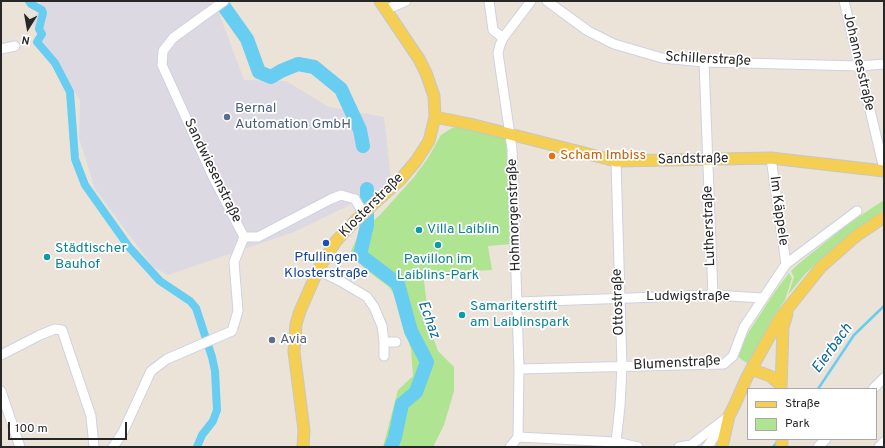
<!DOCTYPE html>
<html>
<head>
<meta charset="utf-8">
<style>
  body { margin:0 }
  #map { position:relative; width:885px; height:448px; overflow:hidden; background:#ebe3d8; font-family:Overpass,sans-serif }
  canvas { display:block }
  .frame { position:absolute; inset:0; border:2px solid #272727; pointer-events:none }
  .legend { position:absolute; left:747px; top:388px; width:130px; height:52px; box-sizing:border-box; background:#fff; border:1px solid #a9a9a9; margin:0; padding:5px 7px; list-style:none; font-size:12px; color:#272727 }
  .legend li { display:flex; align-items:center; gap:8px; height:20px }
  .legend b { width:20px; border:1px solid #a9a9a9 }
  .north { position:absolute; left:8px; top:8px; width:40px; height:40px; -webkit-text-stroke:3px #fff; paint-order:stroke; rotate:191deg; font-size:11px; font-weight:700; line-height:16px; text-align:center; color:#272727 }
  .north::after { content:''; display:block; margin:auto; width:14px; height:18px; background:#272727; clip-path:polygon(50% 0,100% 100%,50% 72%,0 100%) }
  .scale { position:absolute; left:8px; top:422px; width:119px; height:18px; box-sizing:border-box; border:2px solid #272727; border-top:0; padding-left:5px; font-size:12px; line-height:14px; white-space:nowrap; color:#272727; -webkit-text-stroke:3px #fff; paint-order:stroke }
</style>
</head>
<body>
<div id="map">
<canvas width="885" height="448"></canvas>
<div class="frame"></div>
<ul class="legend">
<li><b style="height:5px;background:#f4cf54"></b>Straße</li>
<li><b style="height:11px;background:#aee492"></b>Park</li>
</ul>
<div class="north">N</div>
<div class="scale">100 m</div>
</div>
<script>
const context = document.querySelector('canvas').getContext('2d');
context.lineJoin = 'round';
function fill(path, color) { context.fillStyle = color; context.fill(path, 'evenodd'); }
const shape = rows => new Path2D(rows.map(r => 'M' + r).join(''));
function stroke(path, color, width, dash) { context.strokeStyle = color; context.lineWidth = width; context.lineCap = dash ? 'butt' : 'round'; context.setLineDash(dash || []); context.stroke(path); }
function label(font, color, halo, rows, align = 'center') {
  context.font = font + ' Overpass,sans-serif'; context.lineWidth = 3.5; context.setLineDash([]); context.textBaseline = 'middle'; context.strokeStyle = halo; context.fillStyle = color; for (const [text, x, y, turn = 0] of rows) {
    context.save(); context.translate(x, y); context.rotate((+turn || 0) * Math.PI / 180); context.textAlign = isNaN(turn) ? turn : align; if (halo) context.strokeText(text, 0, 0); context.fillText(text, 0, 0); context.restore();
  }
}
fill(shape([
  [41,1,209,1,219,13,244,80,286,81,329,107,384,117,391,179,387,187,294,232,168,275,153,267,95,189,79,138,80,101,63,72,39,39,33,23]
]), '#dcd9e3');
fill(shape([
  [461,126,509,137,512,244,488,246,492,270,435,273,424,280,429,326,438,351,454,367,454,391,444,425,433,447,383,447,398,390,413,376,411,349,405,331,404,315,398,300,389,287,365,269,351,251,360,232,380,215,414,177,428,158,441,135,452,128],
  [884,200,884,209,827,254,806,273,788,295,794,277,791,271,797,265,848,224],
  [789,273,792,278,785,300,770,322,748,364,737,356,748,333,774,293]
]), '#aee492');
stroke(shape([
  [818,389,854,335,884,306],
  [773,447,778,441]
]), '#67cdf1', 2.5);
stroke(shape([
  [29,1,31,4,42,10,43,13,39,29,42,34,37,42,55,63,70,92,75,159,85,185,129,247,160,281,190,301,196,308,212,357,215,371,217,410,213,421,202,435,197,447]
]), '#67cdf1', 8);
stroke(shape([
  [220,1,247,39,259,72,271,77,281,71,298,64,314,67,341,89,360,130,363,146],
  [367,189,367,225,360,255,398,284,411,331,427,362,416,392,402,404,395,437,391,447]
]), '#67cdf1', 14);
const minor = shape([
  [224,1,173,38,163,51,162,65,213,177,244,237,258,237,331,199,341,195,355,199,363,213],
  [489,1,493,30,503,38],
  [547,1,588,31,614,44,662,58,704,62,859,66,884,64],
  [844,1,884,169],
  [385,10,406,1],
  [1,49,15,46],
  [704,62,713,295],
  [771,158,786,264],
  [616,161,622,366,620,406,616,442],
  [318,270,342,282,367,297,374,307,382,326,384,342,396,342],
  [518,302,713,295,763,298],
  [384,342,384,356],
  [1,355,40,335,55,329,62,330,91,416,94,447],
  [519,369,724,364,733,356,744,327,786,264,857,211],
  [873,389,884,378],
  [1,391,20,447],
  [518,437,519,369,512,149,498,53,500,45,503,38,531,1],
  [113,447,123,432,151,371,167,359,232,331,238,311,234,262,244,237],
  [510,447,518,437,616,442,638,447],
  [679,447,691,445,729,416],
  [707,447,724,424],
  [818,447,826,439],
  [879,447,884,442]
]);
const major = shape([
  [435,117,470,124,616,161,771,158,884,171],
  [751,369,770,376,781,385],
  [781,389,783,327,787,314],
  [782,439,782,447],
  [303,447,304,430,294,352,296,324,300,311,318,270,336,241,356,220,400,180,416,161,429,141,435,117,434,96,426,73,419,59,380,1],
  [722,447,729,416,735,404,747,377,778,321,792,303,821,267,855,237,884,217]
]);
stroke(minor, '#ced1e1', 11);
stroke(major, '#c7c7c7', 13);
stroke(minor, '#fff', 9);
stroke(major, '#f4cf54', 11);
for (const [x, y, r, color] of [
  [227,117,4,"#5c6f8a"],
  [552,156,4,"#e8710a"],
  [419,230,4,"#0f9aa8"],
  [326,243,4,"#1a4fb4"],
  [438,245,4,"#0f9aa8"],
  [47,257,4,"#0f9aa8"],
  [462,315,4,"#0f9aa8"],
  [272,340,4,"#5c6f8a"]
]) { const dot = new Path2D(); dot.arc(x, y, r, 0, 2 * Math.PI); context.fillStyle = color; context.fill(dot); stroke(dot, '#fff', 1.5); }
label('14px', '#272727', '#fff', [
  ["Schillerstraße",708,60,3],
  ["Johannesstraße",858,62,77],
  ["Sandstraße",693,160,-1],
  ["Sandwiesenstraße",212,171,64],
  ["Klosterstraße",372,206,-45],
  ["Im Käppele",778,211,82],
  ["Hohmorgenstraße",515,215,-92],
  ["Lutherstraße",710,226,-92],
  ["Ludwigstraße",688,297],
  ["Ottostraße",619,302,-92],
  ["Blumenstraße",677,364,-3]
]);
label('14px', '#4e5e75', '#fff', [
  ["Bernal",235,109],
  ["Automation GmbH",235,125],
  ["Avia",280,340]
], 'left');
label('14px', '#c56008', '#fff', [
  ["Scham Imbiss",560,156]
], 'left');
label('14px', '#0d838f', '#fff', [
  ["Villa Laiblin",427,230],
  ["Städtischer",55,249],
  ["Bauhof",55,265],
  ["Pavillon im",438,260,"center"],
  ["Laiblins-Park",438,276,"center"],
  ["Samariterstift",470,307],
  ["am Laiblinspark",470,323]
], 'left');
label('14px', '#164399', '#fff', [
  ["Pfullingen",326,258],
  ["Klosterstraße",326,274]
]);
label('italic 15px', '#09689a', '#fff', [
  ["Echaz",428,320,70],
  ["Eierbach",833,349,-54]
]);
</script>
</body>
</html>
